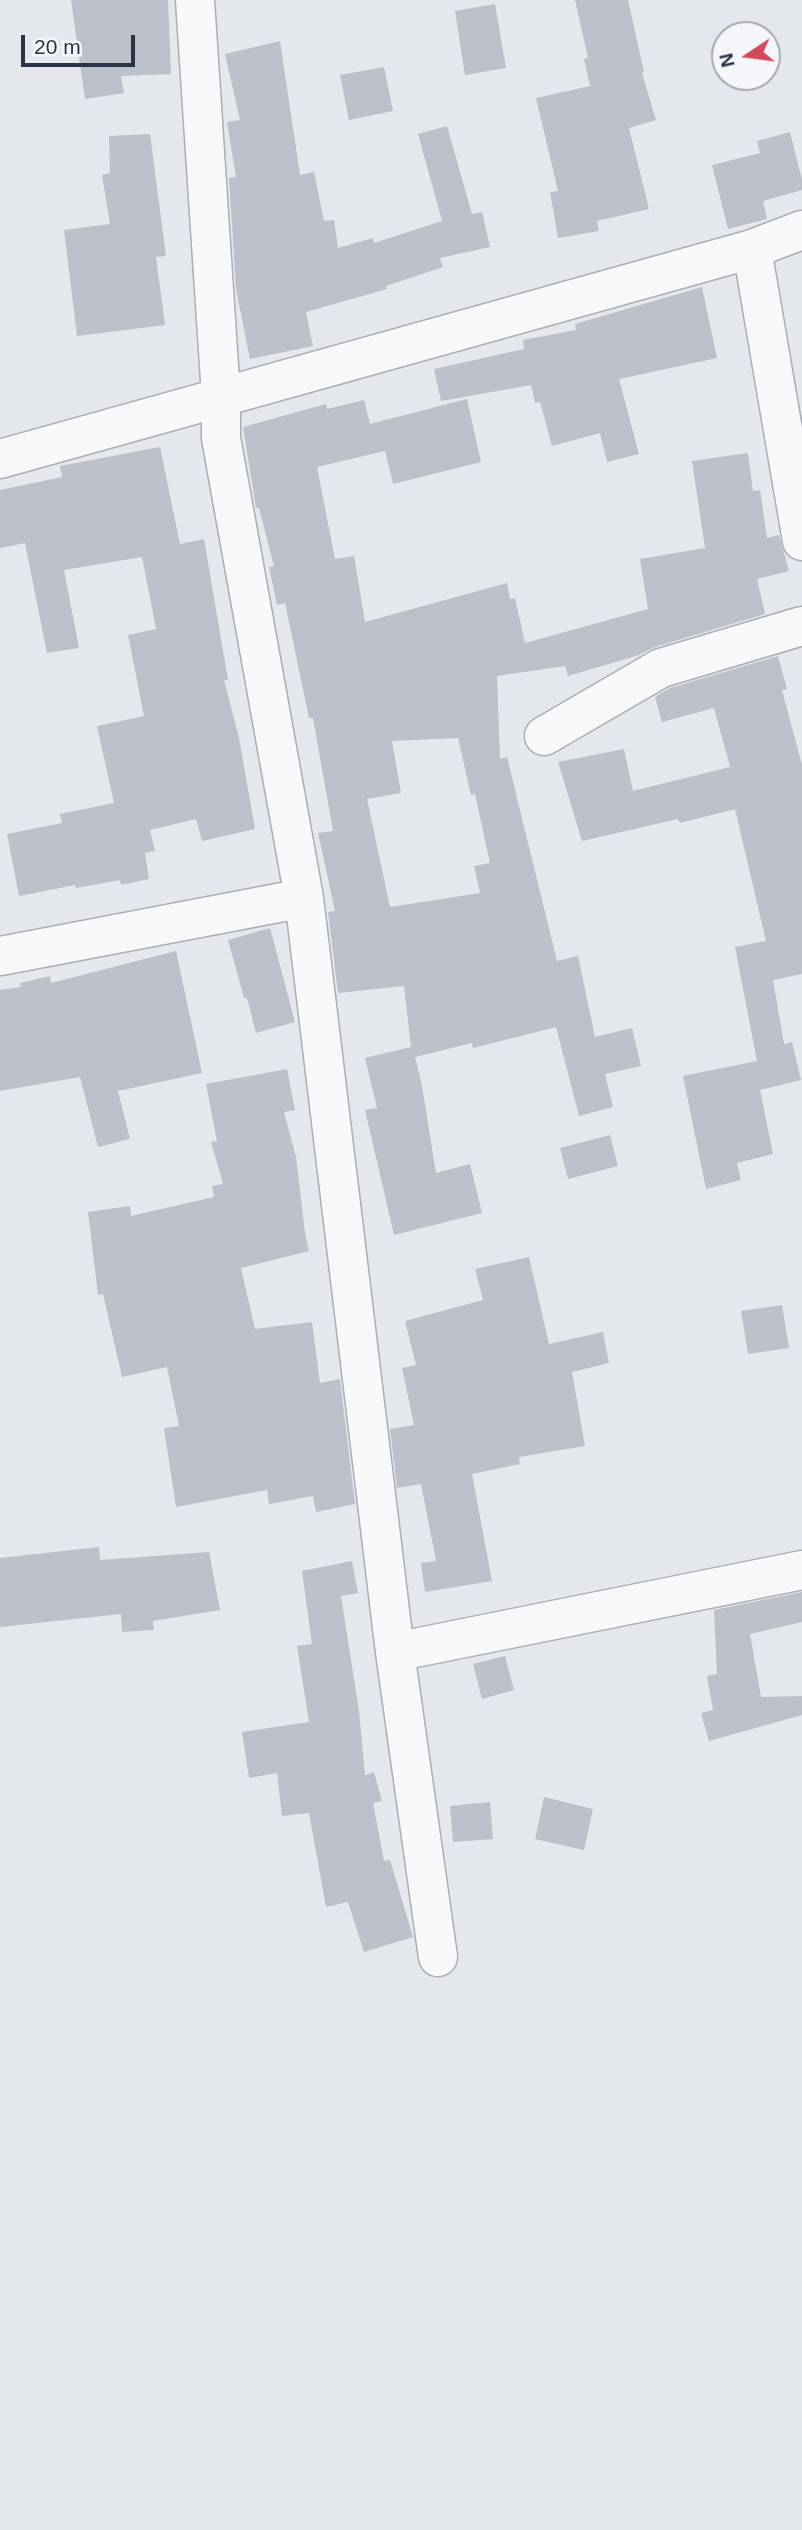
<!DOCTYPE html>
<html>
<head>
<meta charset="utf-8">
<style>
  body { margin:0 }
  #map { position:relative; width:802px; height:2530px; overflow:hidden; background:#e4e7ec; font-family:Arial,sans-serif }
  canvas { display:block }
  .north { position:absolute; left:711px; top:21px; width:70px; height:70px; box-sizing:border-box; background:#f4f6f9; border:2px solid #a4a8b1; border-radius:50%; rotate:257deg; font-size:19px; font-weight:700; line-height:28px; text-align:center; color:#2b3445 }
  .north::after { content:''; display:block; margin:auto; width:24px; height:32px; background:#d1495b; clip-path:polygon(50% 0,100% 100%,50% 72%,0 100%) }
  .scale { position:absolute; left:21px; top:35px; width:114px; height:32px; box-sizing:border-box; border:4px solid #2b3445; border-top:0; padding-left:9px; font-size:21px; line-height:24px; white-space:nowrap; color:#2b3445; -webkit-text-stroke:5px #f4f6f9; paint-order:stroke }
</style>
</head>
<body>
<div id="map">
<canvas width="802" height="2530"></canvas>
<div class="north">N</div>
<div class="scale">20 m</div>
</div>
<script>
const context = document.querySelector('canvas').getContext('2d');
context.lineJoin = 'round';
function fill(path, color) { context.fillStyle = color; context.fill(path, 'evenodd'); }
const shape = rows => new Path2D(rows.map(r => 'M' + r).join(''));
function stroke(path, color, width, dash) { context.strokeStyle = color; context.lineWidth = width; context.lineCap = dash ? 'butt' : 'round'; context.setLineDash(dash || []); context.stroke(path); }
fill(shape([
  [71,0,168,0,171,74,121,76,124,93,85,99],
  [575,0,628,0,644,72,642,73,656,120,629,128,649,209,597,221,599,231,558,238,550,192,558,191,536,98,590,86,584,59,588,58],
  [495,4,506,68,465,75,455,11],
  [280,41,300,175,314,172,324,221,334,220,338,248,373,238,374,243,442,221,418,134,447,126,472,214,482,212,490,247,440,258,443,267,386,286,387,289,306,312,313,346,250,359,236,289,229,178,236,177,227,122,240,120,225,54],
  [384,67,393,111,349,120,340,75],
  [790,132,802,180,802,190,763,201,767,219,728,229,712,165,760,153,757,141],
  [150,134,166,256,156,257,165,325,77,336,64,230,110,224,102,175,110,173,109,136],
  [702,287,717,358,619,379,639,454,607,462,600,433,552,446,540,402,535,403,531,385,441,401,434,369,524,349,523,340,576,330,575,324],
  [467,399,481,462,393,484,385,451,317,467,335,559,354,556,365,622,507,583,510,599,515,598,525,643,648,609,640,559,705,548,692,461,748,453,753,491,760,490,767,538,779,535,789,571,757,579,765,614,655,647,639,655,568,676,565,666,497,676,500,759,507,757,557,961,578,956,595,1037,632,1028,641,1066,605,1074,613,1107,579,1116,556,1027,473,1048,472,1043,415,1057,422,1086,436,1173,470,1164,482,1213,394,1235,365,1110,377,1108,365,1058,411,1047,404,986,338,993,328,912,335,911,318,833,333,831,313,718,309,718,285,603,277,605,269,567,274,566,259,508,256,508,243,427,326,404,327,409,364,400,370,424],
  [458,738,471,795,475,794,490,863,474,866,480,893,390,907,367,799,401,793,392,741],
  [160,447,180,544,204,539,228,680,224,680,239,738,255,829,202,841,196,819,150,830,155,851,145,853,149,879,121,885,120,880,76,888,75,885,19,896,7,834,62,823,60,814,114,803,97,726,144,716,128,635,156,629,142,557,64,570,79,648,47,653,25,543,0,548,0,490,62,477,60,466],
  [778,656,787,689,782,690,802,765,802,974,773,980,784,1044,792,1042,801,1080,760,1090,773,1154,737,1163,741,1180,706,1189,683,1076,757,1061,735,947,766,941,735,809,680,823,678,819,582,841,558,762,624,749,633,791,730,767,714,708,662,722,655,697,670,688],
  [270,928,295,1022,256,1033,247,998,244,998,228,940],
  [176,951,202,1073,118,1091,130,1139,98,1147,80,1077,0,1091,0,990,21,987,20,983,50,976,51,983],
  [287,1069,295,1110,284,1112,296,1157,305,1233,309,1251,241,1268,255,1329,312,1322,320,1383,340,1379,355,1504,316,1512,313,1496,269,1504,267,1490,176,1507,164,1428,179,1426,167,1367,122,1377,103,1294,98,1295,88,1212,130,1206,131,1216,214,1197,212,1186,223,1184,211,1142,217,1141,206,1084],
  [610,1135,618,1166,568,1179,560,1148],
  [529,1257,549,1344,603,1332,609,1363,572,1372,585,1446,519,1457,520,1464,472,1474,492,1581,425,1592,421,1563,436,1561,421,1484,397,1488,390,1429,414,1425,402,1368,416,1365,405,1321,483,1300,475,1269],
  [782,1305,789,1348,748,1354,741,1311],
  [99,1547,100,1560,209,1552,220,1610,153,1621,154,1630,122,1632,121,1614,0,1627,0,1558],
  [352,1561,358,1593,341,1596,359,1711,365,1775,374,1772,382,1801,373,1803,384,1861,390,1860,413,1937,364,1952,348,1902,326,1907,309,1813,282,1816,277,1773,249,1778,242,1732,309,1722,297,1646,312,1644,302,1571],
  [802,1592,802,1622,750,1634,761,1697,802,1696,802,1715,709,1741,701,1713,713,1710,707,1676,717,1674,714,1610],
  [505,1656,514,1690,482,1699,473,1664],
  [544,1797,593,1809,584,1850,535,1839],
  [490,1802,493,1839,453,1842,450,1806]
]), '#bbc0ca');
const minor = shape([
  [752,249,802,541],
  [0,459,752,249,802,230],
  [544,736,661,668,802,626],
  [304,898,395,1652,438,1957],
  [0,956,304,898,221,438,221,396,195,0],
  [395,1652,802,1570]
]);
stroke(minor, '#a9aeb7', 41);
stroke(minor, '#f7f8fa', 38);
</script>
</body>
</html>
